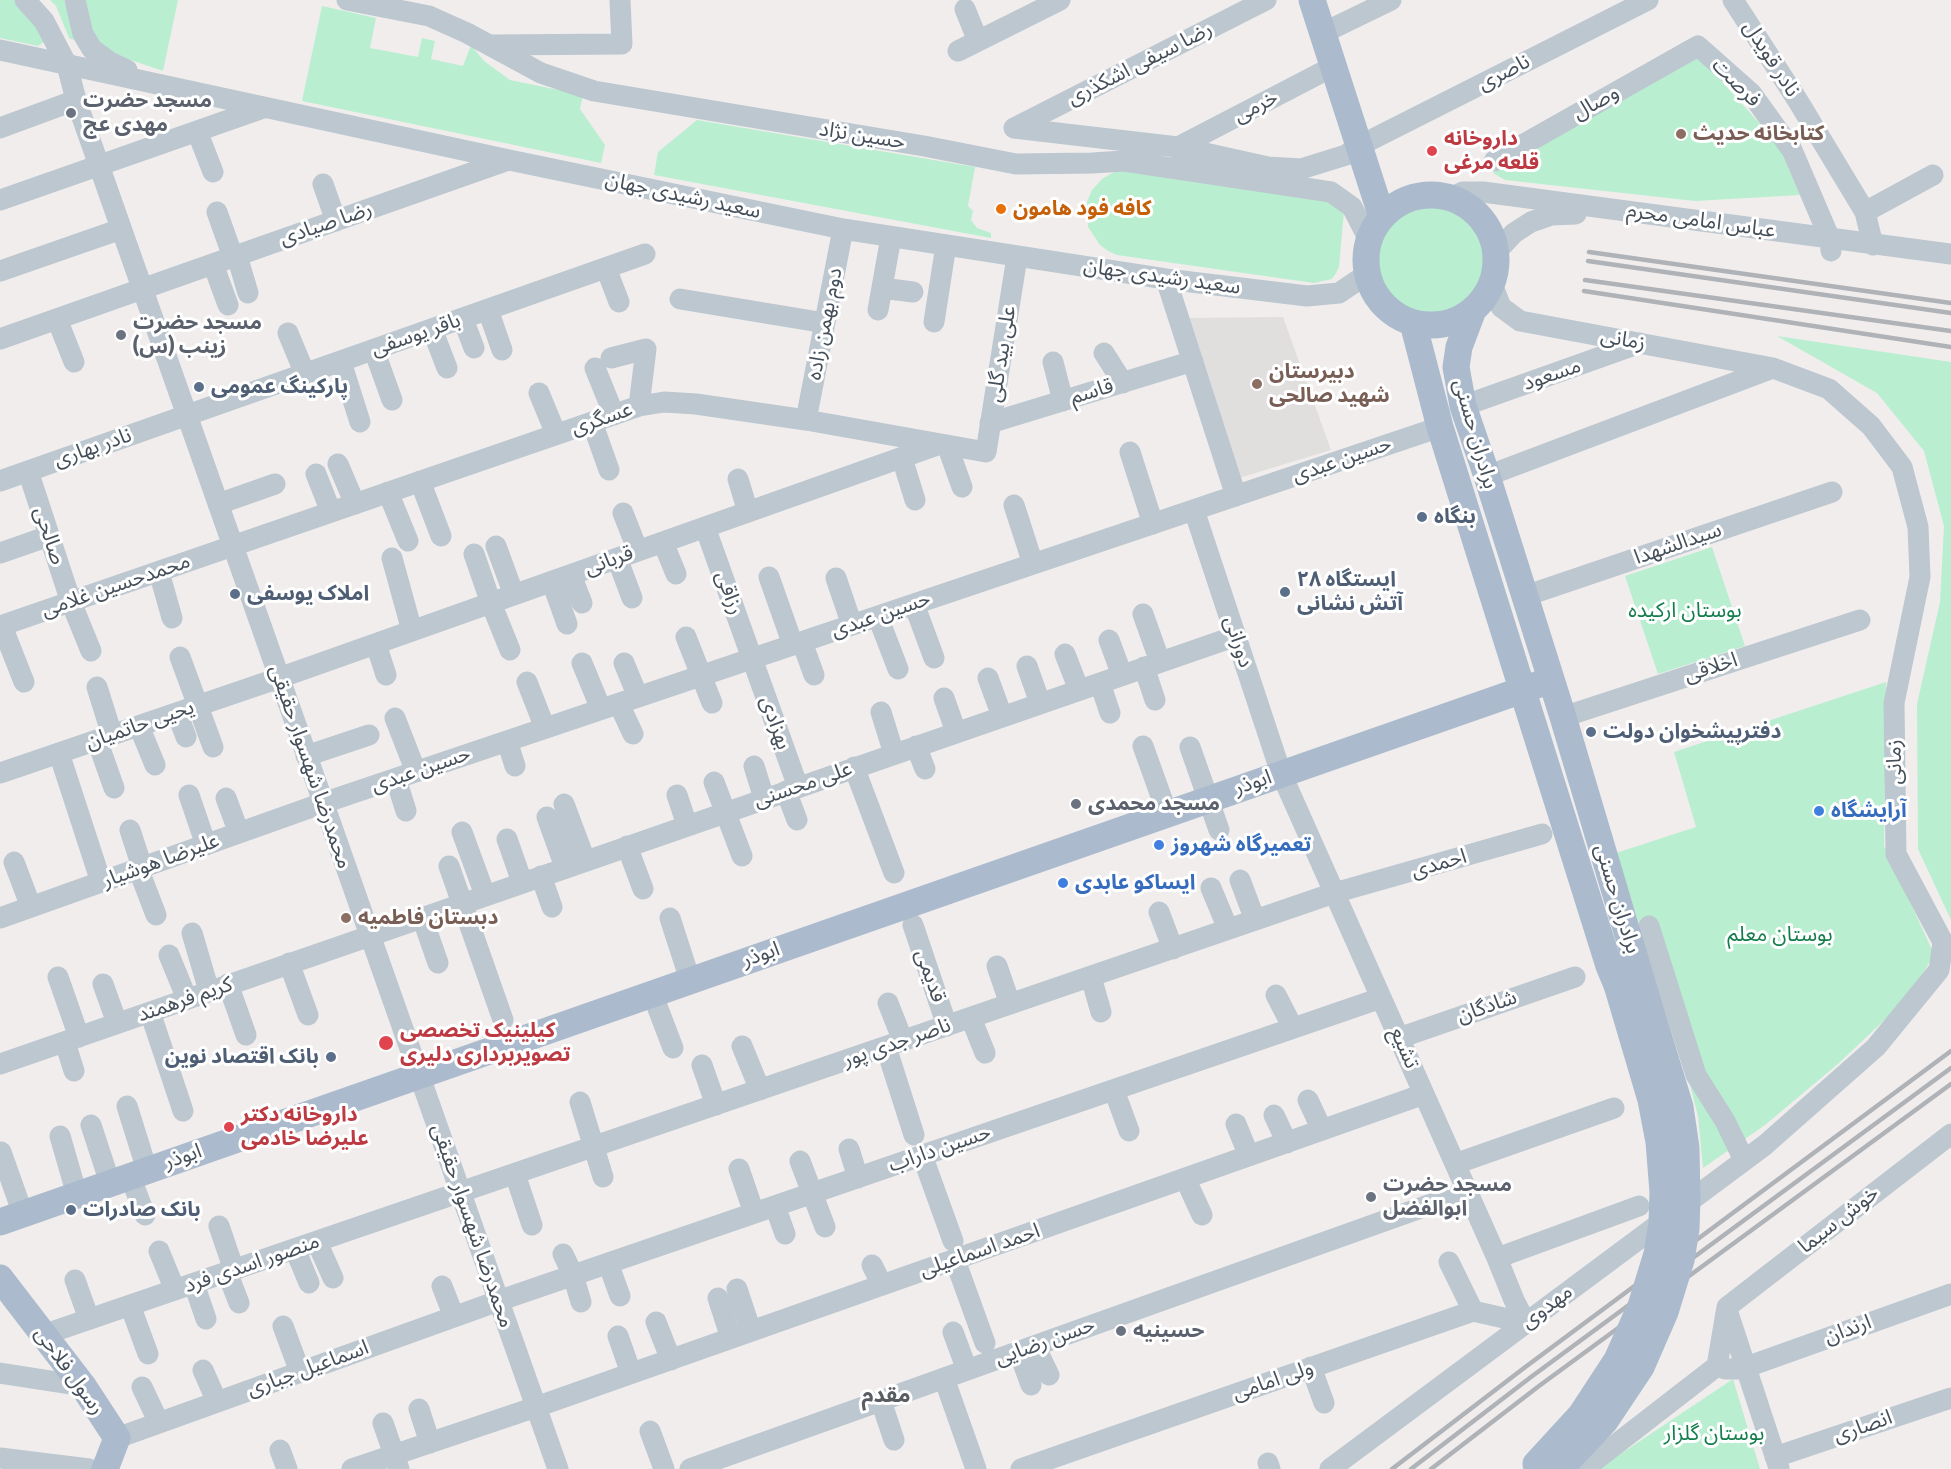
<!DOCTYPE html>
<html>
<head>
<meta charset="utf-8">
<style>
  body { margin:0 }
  canvas { display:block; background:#f0edec }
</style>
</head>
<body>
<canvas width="1951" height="1469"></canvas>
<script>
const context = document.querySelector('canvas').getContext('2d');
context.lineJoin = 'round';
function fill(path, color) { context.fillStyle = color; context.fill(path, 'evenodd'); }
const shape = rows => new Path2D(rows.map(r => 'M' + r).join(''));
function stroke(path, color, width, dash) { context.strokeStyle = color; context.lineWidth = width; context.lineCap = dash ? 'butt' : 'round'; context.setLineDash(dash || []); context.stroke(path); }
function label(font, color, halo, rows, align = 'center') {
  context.font = font + ' "Fira Sans Condensed","Noto Sans Arabic",sans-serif'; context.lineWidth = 6; context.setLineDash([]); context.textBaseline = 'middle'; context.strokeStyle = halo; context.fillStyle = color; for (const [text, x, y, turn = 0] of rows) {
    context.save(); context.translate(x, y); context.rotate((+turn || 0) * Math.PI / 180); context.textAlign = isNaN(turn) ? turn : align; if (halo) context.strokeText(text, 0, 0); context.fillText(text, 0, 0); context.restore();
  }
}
fill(shape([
  [1283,317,1331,450,1239,478,1186,318]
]), '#e1dede');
fill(shape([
  [0,0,14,0,29,11,44,42,38,46,0,38],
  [50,0,64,0,75,36,73,40,69,38,56,6],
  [84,0,178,0,163,71,128,59,100,46,96,42],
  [322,6,376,18,370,48,418,57,422,38,435,41,431,59,463,66,471,45,484,61,510,80,583,95,580,109,605,145,601,163,302,101],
  [1698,55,1778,144,1800,195,1695,201,1505,180,1493,173],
  [697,120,975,167,968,206,973,211,971,220,977,228,991,233,991,238,654,175,658,152],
  [1130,170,1328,197,1344,211,1339,267,1336,273,1332,279,1314,283,1117,255,1108,251,1100,245,1088,227,1087,202,1092,190,1102,179,1114,172],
  '1376 260a56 56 0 1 1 112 0a56 56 0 1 1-112 0Z',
  [1777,336,1951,362,1951,920,1918,849,1917,704,1940,602,1944,526,1924,451,1877,393],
  [1712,547,1745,646,1658,674,1625,576],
  [1886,682,1884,846,1934,954,1918,982,1895,1010,1839,1063,1765,1125,1703,1168,1698,1116,1684,1062,1616,853,1696,827,1674,752],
  [1733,1379,1760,1469,1598,1469]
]), '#b9efd0');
stroke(shape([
  [25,0,44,21,67,65,76,100,558,1469],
  [75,0,83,34,92,49,110,62,127,70],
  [347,0,429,16,467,33,541,73,594,91,924,146,1016,164,1092,163,1124,161,1331,192,1352,207,1369,240],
  [1733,0,1798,101,1865,212,1873,245],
  [965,9,978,41],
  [1323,33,1391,0],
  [493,45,622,44,620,0],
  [0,50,509,160,843,229,1166,279,1307,296,1339,293,1367,274],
  [958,51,1060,0],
  [0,128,76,100],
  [1014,128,1178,147,1268,167,1301,169,1346,155,1359,146,1648,0],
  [1014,128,1266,0],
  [197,131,213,172],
  [1180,151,1178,147,1334,66],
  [1494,161,1698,46,1751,93,1792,150,1830,239,1831,251],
  [323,184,336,221],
  [1451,198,1463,192,1483,192,1951,254],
  [0,200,263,108],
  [217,212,233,257],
  [1865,212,1933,175],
  [1496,252,1514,233,1531,222,1551,215,1576,214],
  [237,256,248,293],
  [213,264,228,305],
  [606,268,619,302],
  [0,271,121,229],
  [1166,279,1236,496],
  [882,288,913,292],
  [680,299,825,323],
  [488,310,502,350],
  [878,310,891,237],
  [57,319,74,362],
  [463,319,474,348],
  [934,322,946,245],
  [432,329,447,368],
  [288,333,305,374],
  [0,339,508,160],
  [374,350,392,400],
  [1104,353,1123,383],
  [611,358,646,349,639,406],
  [341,362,360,422],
  [1053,362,1063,401],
  [595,368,614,415],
  [539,393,556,434],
  [1463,406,1640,343],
  [806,420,843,229],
  [592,422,609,470],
  [990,423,1193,361],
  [947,445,962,487],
  [1130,452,1153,524],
  [902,458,915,500],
  [338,464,355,504],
  [28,471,71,602,91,651],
  [316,474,331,512],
  [1487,476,1773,368],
  [738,479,748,512],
  [0,481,645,254],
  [420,481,441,536],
  [388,492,408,541],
  [218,504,275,484],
  [1014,505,1033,564],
  [1194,510,1281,773,1497,1258,1514,1300,1526,1323],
  [623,513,638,551],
  [705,527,798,787],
  [663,542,676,574],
  [496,546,514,595],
  [0,553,49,536],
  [474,554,491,603,510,650],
  [392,558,412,631],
  [617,558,632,598],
  [159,572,172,618],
  [571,575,582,603],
  [769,577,793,645],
  [836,578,852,625],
  [552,582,567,624],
  [1525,596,1832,492],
  [914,604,934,658],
  [1143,614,1160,662],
  [878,617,898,669],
  [0,626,639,406,664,402,696,404,806,420,986,452,1017,257],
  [2,626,24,682],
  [686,637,712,703],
  [1109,640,1122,675],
  [802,642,814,675],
  [376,644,386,675],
  [1065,654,1079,690],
  [180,657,213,747],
  [582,663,601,709],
  [624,663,638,697],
  [1027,666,1040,703],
  [1144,667,1155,700],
  [988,678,1002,716],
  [527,682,545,728],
  [1100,683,1110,713],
  [97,687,112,735],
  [944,698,956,732],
  [619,704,633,734],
  [881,712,894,754],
  [177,713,186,737],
  [1563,717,1860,620],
  [395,718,416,772],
  [139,726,155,765],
  [97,740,114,788],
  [507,741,515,766],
  [916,746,925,769],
  [1143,746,1167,813],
  [1190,747,1219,830],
  [59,753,101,882],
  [306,756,369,735],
  [754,766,764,798],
  [854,767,894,873],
  [0,773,279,678,937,445],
  [396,779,406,811],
  [714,782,742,856],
  [786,791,797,820],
  [189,795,206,845],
  [677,795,687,825],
  [226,798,239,833],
  [564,804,585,860],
  [547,817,565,867],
  [130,830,142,867],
  [462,832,485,895],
  [507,839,522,882],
  [627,846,643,889],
  [14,862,31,907],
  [449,866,503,1020],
  [138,868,156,915],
  [541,876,552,907],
  [1240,880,1255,920],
  [1211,888,1228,929],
  [1159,912,1173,949],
  [422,917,438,963],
  [0,918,323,803,1440,427],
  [670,918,690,980],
  [913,925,947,1026],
  [1649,926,1696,1075,1725,1121,1744,1160],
  [192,933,209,991],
  [169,955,187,999],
  [289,963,308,1015],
  [997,966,1010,1004],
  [58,977,79,1037],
  [1091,977,1101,1012],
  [103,984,117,1023],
  [228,984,246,1035],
  [652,993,673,1048],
  [1276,995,1293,1028],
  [888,1003,903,1041],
  [150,1012,183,1111],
  [971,1018,985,1053],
  [1399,1038,1575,977],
  [65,1042,74,1071],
  [742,1046,760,1090],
  [886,1047,914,1135],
  [0,1064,1236,636],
  [702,1065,716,1105],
  [1114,1090,1129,1131],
  [1308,1100,1322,1130],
  [580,1102,603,1177],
  [127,1106,147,1170],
  [1274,1115,1287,1143],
  [1236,1124,1249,1156],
  [91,1125,110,1183],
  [60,1136,77,1195],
  [849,1149,858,1178],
  [1,1152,23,1214],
  [922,1155,953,1241],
  [800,1161,825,1227],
  [1455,1164,1614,1108],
  [739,1169,754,1213],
  [515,1174,532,1225],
  [130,1176,145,1215],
  [1185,1178,1202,1215],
  [775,1206,785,1234],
  [219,1226,234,1270],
  [317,1242,333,1278],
  [295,1249,309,1283],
  [159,1251,175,1290],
  [563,1254,573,1275,581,1302],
  [1497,1258,1639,1206],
  [955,1260,985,1343],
  [1449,1262,1473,1311],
  [608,1263,620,1296],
  [872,1265,882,1285],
  [227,1272,239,1303],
  [75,1280,89,1319],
  [194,1284,206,1319],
  [442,1286,454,1317],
  [737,1289,751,1331],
  [718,1298,731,1338],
  [130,1305,148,1354],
  [1727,1307,1951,1134],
  [1727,1310,1779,1468],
  [656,1322,671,1360],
  [283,1326,300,1372],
  [953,1332,967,1370],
  [43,1335,1334,893,1542,834],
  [618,1336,631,1373],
  [1035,1346,1049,1375],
  [1019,1352,1031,1385],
  [1717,1366,1725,1369,1741,1369,1951,1294],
  [1311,1367,1324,1403],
  [203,1370,217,1402],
  [0,1373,83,1386],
  [944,1378,976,1469],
  [142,1387,159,1423],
  [881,1401,894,1440],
  [419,1409,430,1443],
  [383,1423,399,1469],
  [650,1431,664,1469],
  [117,1438,498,1301,1381,998],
  [280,1450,287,1469],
  [1775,1457,1951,1398],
  [0,1458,89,1469],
  [1268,1463,1270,1469],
  [352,1469,536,1407,1424,1094],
  [690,1469,1468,1191],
  [1021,1469,1473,1311,1526,1323],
  [1330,1469,1765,1145,1876,1047,1939,970,1943,942,1896,854,1894,703,1920,577,1918,527,1902,467,1871,426,1829,389,1773,368,1520,321,1501,307,1492,284],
  [1584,1469,1717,1366,1727,1307]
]), '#bdc7d0', 21);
stroke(shape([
  [1312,0,1382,217],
  '1366 260a65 65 0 1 1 130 0a65 65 0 1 1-130 0Z',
  [1473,310,1459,347,1456,367,1463,406,1487,476,1563,717,1641,979],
  [1413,323,1440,427,1609,966,1617,985],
  [0,1222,1551,680],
  [0,1278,83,1386,117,1438,105,1469]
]), '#abbbcd', 27);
stroke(shape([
  [1589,252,1951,303],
  [1588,261,1951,313],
  [1585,280,1951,331],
  [1584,291,1951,347],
  [1392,1469,1524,1368,1951,1051],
  [1411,1469,1531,1377,1951,1068],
  [1431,1469,1539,1386,1951,1084]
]), '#afb2b7', 4.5);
stroke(shape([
  [1536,1464,1581,1415,1617,1360,1641,1306,1657,1254,1662,1223,1663,1192,1659,1142,1651,1100,1617,985],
  [1560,1469,1605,1421,1641,1367,1665,1312,1681,1260,1686,1229,1687,1199,1686,1148,1680,1107,1641,979]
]), '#abbbcd', 27);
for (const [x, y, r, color] of [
  [71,113,6,"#6b7280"],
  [1681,134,6,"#8d6e63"],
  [1432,151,6,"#e0444e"],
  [1001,209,6,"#e8710a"],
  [121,335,6,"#6b7280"],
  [1257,384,6,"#8d6e63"],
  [199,387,6,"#5c6f8a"],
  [1422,517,6,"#5c6f8a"],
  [1285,592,6,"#5c6f8a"],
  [235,594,6,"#5c6f8a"],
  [1591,732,6,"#5c6f8a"],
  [1076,804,6,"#6b7280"],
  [1819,811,6,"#3f7fe0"],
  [1159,845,6,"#3f7fe0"],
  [1063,883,6,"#3f7fe0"],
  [346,918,6,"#8d6e63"],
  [386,1043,8,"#e0444e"],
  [331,1057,6,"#5c6f8a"],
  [229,1127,6,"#e0444e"],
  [1371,1197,6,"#6b7280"],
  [71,1210,6,"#5c6f8a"],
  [1121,1331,6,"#6b7280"]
]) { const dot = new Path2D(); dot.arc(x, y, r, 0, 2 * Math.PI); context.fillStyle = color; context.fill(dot); stroke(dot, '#fff', 2); }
label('21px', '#454f5a', '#fff', [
  ["نادر قویدل",1771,59,57],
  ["رضا سیفی اشکذری",1140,64,-27],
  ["ناصری",1504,73,-27],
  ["فرصت",1736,83,45],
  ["وصال",1596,103,-29],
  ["خرمی",1256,107,-27],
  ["حسین نژاد",862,136,9],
  ["سعید رشیدی جهان",683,196,12],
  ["عباس امامی محرم",1701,221,8],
  ["رضا صیادی",326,224,-19],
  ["سعید رشیدی جهان",1162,277,8],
  ["دوم بهمن زاده",825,324,-79],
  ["باقر یوسفی",416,335,-19],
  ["زمانی",1623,340,10],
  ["علی بید گلی",1002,354,-81],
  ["مسعود",1552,375,-19],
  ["قاسم",1092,392,-17],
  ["عسگری",602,419,-19],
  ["برادران حسنی",1475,434,74],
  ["نادر بهاری",93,448,-19],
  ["حسین عبدی",1342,460,-19],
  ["صالحی",49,536,72],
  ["سیدالشهدا",1678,544,-19],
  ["قربانی",609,561,-20],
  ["محمدحسین غلامی",116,586,-19],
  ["رزاقی",729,593,70],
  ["حسین عبدی",881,615,-19],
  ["دورانی",1238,642,72],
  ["اخلاقی",1711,668,-18],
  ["بهزادی",775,723,71],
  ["یحیی حاتمیان",140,725,-19],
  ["زمانی",1895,762,-91],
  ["محمدرضا شهسوار حقیقی",310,767,71],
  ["حسین عبدی",421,770,-19],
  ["ابوذر",1253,783,-19],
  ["علی محسنی",803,785,-19],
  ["علیرضا هوشیار",161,861,-20],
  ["احمدی",1439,864,-16],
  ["برادران حسنی",1617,899,73],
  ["ابوذر",761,955,-19],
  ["قدیمی",930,976,71],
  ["کریم فرهمند",185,1000,-19],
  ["شادگان",1487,1007,-19],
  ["ناصر جدی پور",897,1043,-19],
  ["تشیع",1404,1048,66],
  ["حسین داراب",940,1149,-19],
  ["ابوذر",183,1157,-19],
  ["خوش سیما",1839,1220,-38],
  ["محمدرضا شهسوار حقیقی",472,1226,71],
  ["احمد اسماعیلی",980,1251,-19],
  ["منصور اسدی فرد",252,1264,-19],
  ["مهدوی",1547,1307,-37],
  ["ارندان",1848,1330,-20],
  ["حسن رضایی",1045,1342,-20],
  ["اسماعیل جباری",308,1369,-20],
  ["رسول فلاحی",69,1371,54],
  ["ولی امامی",1273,1381,-19],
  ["انصاری",1863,1427,-19]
]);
label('bold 21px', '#5b616d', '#fff', [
  ["مسجد حضرت",83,101],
  ["مهدی عج",83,125],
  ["مسجد حضرت",133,323],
  ["زینب (س)",133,347],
  ["مسجد محمدی",1088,804],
  ["مسجد حضرت",1383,1185],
  ["ابوالفضل",1383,1209],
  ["حسینیه",1133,1331]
], 'left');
label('bold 21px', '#785e54', '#fff', [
  ["کتابخانه حدیث",1693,134],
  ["دبیرستان",1269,372],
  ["شهید صالحی",1269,396],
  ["دبستان فاطمیه",358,918]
], 'left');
label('bold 21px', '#be3a42', '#fff', [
  ["داروخانه",1444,139],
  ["قلعه مرغی",1444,163],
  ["کیلینیک تخصصی",400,1031],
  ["تصویربرداری دلیری",400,1055],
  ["داروخانه دکتر",241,1115],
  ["علیرضا خادمی",241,1139]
], 'left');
label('bold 21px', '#c56008', '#fff', [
  ["کافه فود هامون",1013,209]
], 'left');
label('bold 21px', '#4e5e75', '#fff', [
  ["پارکینگ عمومی",211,387],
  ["بنگاه",1434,517],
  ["ایستگاه ۲۸",1297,580],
  ["آتش نشانی",1297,604],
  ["املاک یوسفی",247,594],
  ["دفترپیشخوان دولت",1603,732],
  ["بانک اقتصاد نوین",319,1057,"right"],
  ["بانک صادرات",83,1210]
], 'left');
label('21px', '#147d4c', '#fff', [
  ["بوستان ارکیده",1685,611],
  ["بوستان معلم",1780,935],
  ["بوستان گلزار",1714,1434]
]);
label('bold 21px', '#366cbe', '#fff', [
  ["آرایشگاه",1831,811],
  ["تعمیرگاه شهروز",1171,845],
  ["ایساکو عابدی",1075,883]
], 'left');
label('bold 22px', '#595d62', '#fff', [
  ["مقدم",886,1396]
]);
</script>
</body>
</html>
